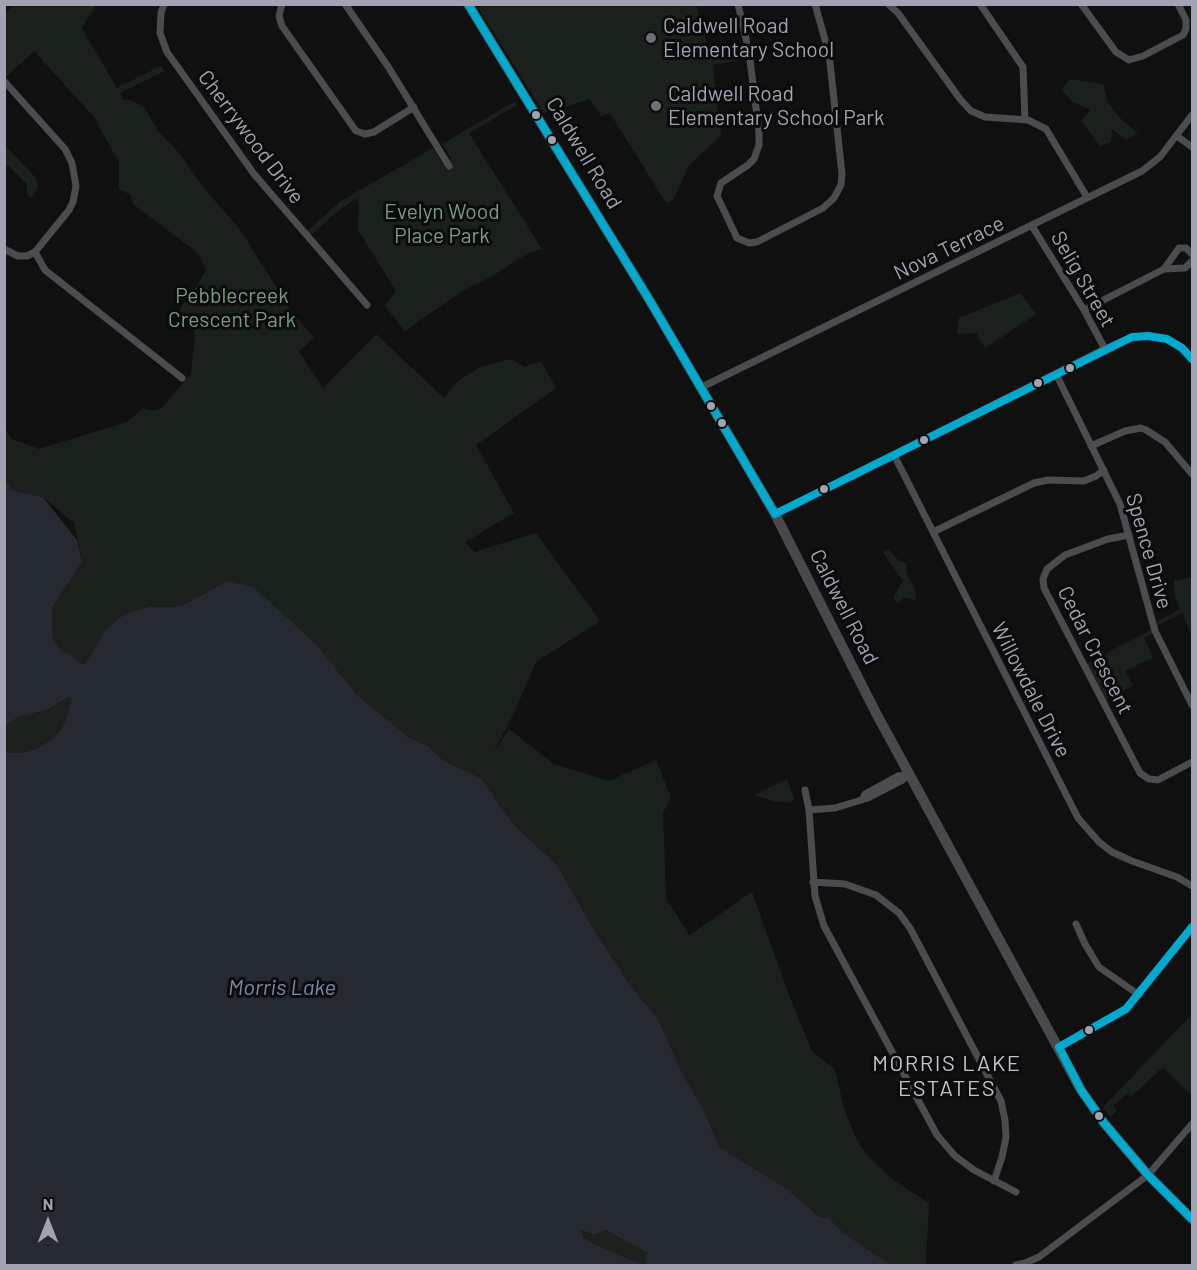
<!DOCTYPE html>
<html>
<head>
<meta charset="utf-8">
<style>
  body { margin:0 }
  #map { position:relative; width:1197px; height:1270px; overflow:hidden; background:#101011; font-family:Barlow,sans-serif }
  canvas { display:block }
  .frame { position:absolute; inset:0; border:6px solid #a1a3b2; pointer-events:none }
  .north { position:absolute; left:18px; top:1192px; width:60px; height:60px; -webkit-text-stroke:4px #0b0b0c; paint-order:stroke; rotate:0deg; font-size:16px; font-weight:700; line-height:24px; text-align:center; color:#a1a3b2 }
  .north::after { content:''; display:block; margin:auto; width:21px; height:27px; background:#a1a3b2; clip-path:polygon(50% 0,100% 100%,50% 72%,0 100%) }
</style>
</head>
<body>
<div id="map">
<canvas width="1197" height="1270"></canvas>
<div class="frame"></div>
<div class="north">N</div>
</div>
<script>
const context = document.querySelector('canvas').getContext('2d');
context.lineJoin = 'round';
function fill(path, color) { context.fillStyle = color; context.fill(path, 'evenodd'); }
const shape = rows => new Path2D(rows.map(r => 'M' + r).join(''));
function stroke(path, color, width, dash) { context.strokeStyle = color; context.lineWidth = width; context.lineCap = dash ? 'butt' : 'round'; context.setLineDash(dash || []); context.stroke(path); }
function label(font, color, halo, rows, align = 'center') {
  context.font = font + ' Barlow,sans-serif'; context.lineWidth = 6; context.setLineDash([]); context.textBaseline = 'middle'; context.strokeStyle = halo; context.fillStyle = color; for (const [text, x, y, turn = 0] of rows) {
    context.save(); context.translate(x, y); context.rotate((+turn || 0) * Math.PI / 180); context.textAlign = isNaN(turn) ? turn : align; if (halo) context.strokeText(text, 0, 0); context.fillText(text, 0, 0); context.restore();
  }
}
fill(shape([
  [485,4,696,5,711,58,738,50,740,60,713,65,721,135,689,166,673,200,666,203,610,113,601,116,590,99,544,113,478,8],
  [14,5,96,5,82,28,117,88,161,66,165,71,120,93,124,100,129,99,144,107,158,131,181,155,206,191,239,228,292,312,314,338,299,351,323,388,376,334,444,398,457,382,480,367,511,359,525,367,541,361,556,388,476,445,514,513,465,542,474,552,536,533,600,621,536,662,515,711,492,756,509,729,554,764,609,781,656,760,671,797,663,813,666,898,689,935,752,892,789,995,812,1051,835,1070,844,1108,855,1136,866,1154,893,1180,929,1203,926,1265,891,1265,845,1234,828,1217,821,1218,784,1187,719,1147,705,1113,680,1069,659,1021,625,978,591,925,557,865,512,823,481,778,444,761,428,746,408,737,357,695,318,646,227,581,180,607,148,607,132,612,115,620,98,643,85,664,80,664,74,657,62,651,53,639,52,607,82,562,74,523,43,497,14,491,5,482,4,428,12,439,39,449,127,422,143,408,152,411,161,409,191,374,195,332,174,316,194,290,206,270,198,253,133,204,131,195,119,189,119,162,93,116,34,51,5,78,5,13],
  [1069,79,1103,84,1108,103,1122,120,1138,133,1126,140,1112,129,1111,142,1100,146,1081,121,1090,110,1073,102,1062,90],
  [515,101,517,105,469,133,542,249,526,254,494,275,464,290,405,331,385,306,396,291,358,230,359,203,356,198,338,211,311,235,307,231,341,201,433,148,443,164,452,159,442,144],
  [5,145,35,177,38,187,32,198,27,195,27,184,8,165,5,166],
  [1020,293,1036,314,985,348,976,333,957,334,959,318],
  [888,549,898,560,907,564,906,572,915,589,916,600,904,598,897,603,893,598,903,581,884,554,884,551],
  [1192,577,1192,636,1182,613,1158,625,1157,622,1180,609,1175,597,1174,581],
  [1151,630,1152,634,1144,638,1153,657,1125,671,1133,686,1105,700,1086,664],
  [68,697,73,699,65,723,55,737,38,748,22,753,5,753,4,726,18,717,47,710],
  [787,779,794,798,792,803,774,801,754,795],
  [1192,1014,1192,1096,1163,1067,1131,1097,1128,1093,1113,1106,1117,1111,1110,1117,1103,1107],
  [579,1229,595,1235,604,1230,649,1253,647,1262,646,1265,625,1258,593,1243,583,1238]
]), '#1a211c');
fill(shape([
  [5,481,14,491,43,497,77,540,82,562,52,607,53,639,62,651,74,657,80,664,85,664,106,630,117,619,131,612,148,607,180,607,227,581,253,587,318,646,357,695,408,737,428,746,444,761,481,778,512,823,557,865,591,925,625,978,659,1021,680,1069,705,1113,719,1147,784,1187,821,1218,828,1217,845,1234,891,1265,5,1265,5,753,22,753,38,748,55,737,65,723,72,699,68,697,47,710,18,717,5,726],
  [579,1229,595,1235,605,1230,648,1253,645,1258,647,1262,645,1265,626,1258,593,1243,583,1238,583,1235]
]), '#252931');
stroke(shape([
  [164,4,161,13,160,33,167,52,254,174,367,305],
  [282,4,279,16,282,26,356,131,365,134,374,132,414,107],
  [345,4,389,68,449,166],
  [738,4,749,52,759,132,759,145,754,159,748,165,721,183,717,196,737,238,749,243,757,242,823,208,834,198,841,185,842,174,829,54,815,4],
  [888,4,898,13,960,99,971,111,985,117,1028,120,1046,129,1087,197],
  [980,4,1023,67,1025,120],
  [1081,4,1116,52,1129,60,1143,56,1183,35,1186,29,1186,20,1178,4],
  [4,81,65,149,72,163,76,186,73,202,69,210,35,252,27,256,18,256,4,249],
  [1177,136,1192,147],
  [1032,226,1084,310,1105,349],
  [35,252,45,270,182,378],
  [1164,269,1185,268,1192,261],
  [1084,310,1164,269,1179,248,1186,248,1192,254],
  [1056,374,1120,504,1155,631,1192,705],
  [702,387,1142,171,1160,157,1192,115],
  [1091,446,1125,431,1141,428,1146,430,1165,442,1192,474],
  [894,455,1078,818,1099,842,1112,852,1132,861,1177,877,1192,886],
  [775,514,1105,349,1132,337,1148,336,1167,339,1182,348,1192,359],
  [933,532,1034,483,1048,480,1084,481,1096,476,1104,470],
  [1129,535,1108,539,1065,555,1047,569,1043,579,1044,588,1140,773,1149,779,1158,780,1192,762],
  [805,790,809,810,815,896,824,926,937,1135,955,1156,974,1170,1016,1192],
  [863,798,865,794,898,776,909,774],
  [809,810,835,808,868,798,901,781,909,774],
  [813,882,845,884,876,895,899,913,910,928,1001,1101,1005,1120,1006,1137,1002,1157,994,1181],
  [1076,924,1085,944,1099,967,1139,995],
  [1059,1047,1126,1009,1192,927],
  [1016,1265,1025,1263,1039,1257,1148,1175,1192,1124]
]), '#4b4b50', 7);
stroke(shape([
  [468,4,650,301,775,514,876,713,1081,1090,1104,1123,1148,1175,1192,1219]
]), '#49494d', 10);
stroke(shape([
  [468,4,650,301,775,514,1132,337,1148,336,1167,339,1182,348,1192,359],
  [1192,927,1126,1009,1059,1047,1081,1090,1104,1123,1148,1175,1192,1219]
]), '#00a9ce', 8);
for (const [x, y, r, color] of [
  [651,38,6,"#6e707a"],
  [656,106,6,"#6e707a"],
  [536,115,5,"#a1a3b2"],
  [552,140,5,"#a1a3b2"],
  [1070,368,5,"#a1a3b2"],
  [1038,383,5,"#a1a3b2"],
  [711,406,5,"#a1a3b2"],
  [722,423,5,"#a1a3b2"],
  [924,440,5,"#a1a3b2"],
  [824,489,5,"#a1a3b2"],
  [1089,1030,5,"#a1a3b2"],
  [1099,1116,5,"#a1a3b2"]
]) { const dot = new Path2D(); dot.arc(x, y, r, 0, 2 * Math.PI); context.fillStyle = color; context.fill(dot); stroke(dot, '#0b0b0c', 2); }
label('21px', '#a1a3b2', '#0b0b0c', [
  ["Caldwell Road",663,26],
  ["Elementary School",663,50],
  ["Caldwell Road",668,94],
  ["Elementary School Park",668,118]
], 'left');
label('21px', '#a1a3b2', '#0b0b0c', [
  ["Cherrywood Drive",251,137,53],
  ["Caldwell Road",584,153,59],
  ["Nova Terrace",949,248,-26],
  ["Selig Street",1083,279,60],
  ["Spence Drive",1149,551,74],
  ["Caldwell Road",844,607,63],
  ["Cedar Crescent",1095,650,63],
  ["Willowdale Drive",1031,690,63]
]);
label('21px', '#789d81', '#0b0b0c', [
  ["Evelyn Wood",442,212],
  ["Place Park",442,236],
  ["Pebblecreek",232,296],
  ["Crescent Park",232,320]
]);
label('italic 22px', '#778aae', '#0b0b0c', [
  ["Morris Lake",282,988]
]);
context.letterSpacing = '1.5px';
label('22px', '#c2c3ce', '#0b0b0c', [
  ["MORRIS LAKE",947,1064],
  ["ESTATES",947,1089]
]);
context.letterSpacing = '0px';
</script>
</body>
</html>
